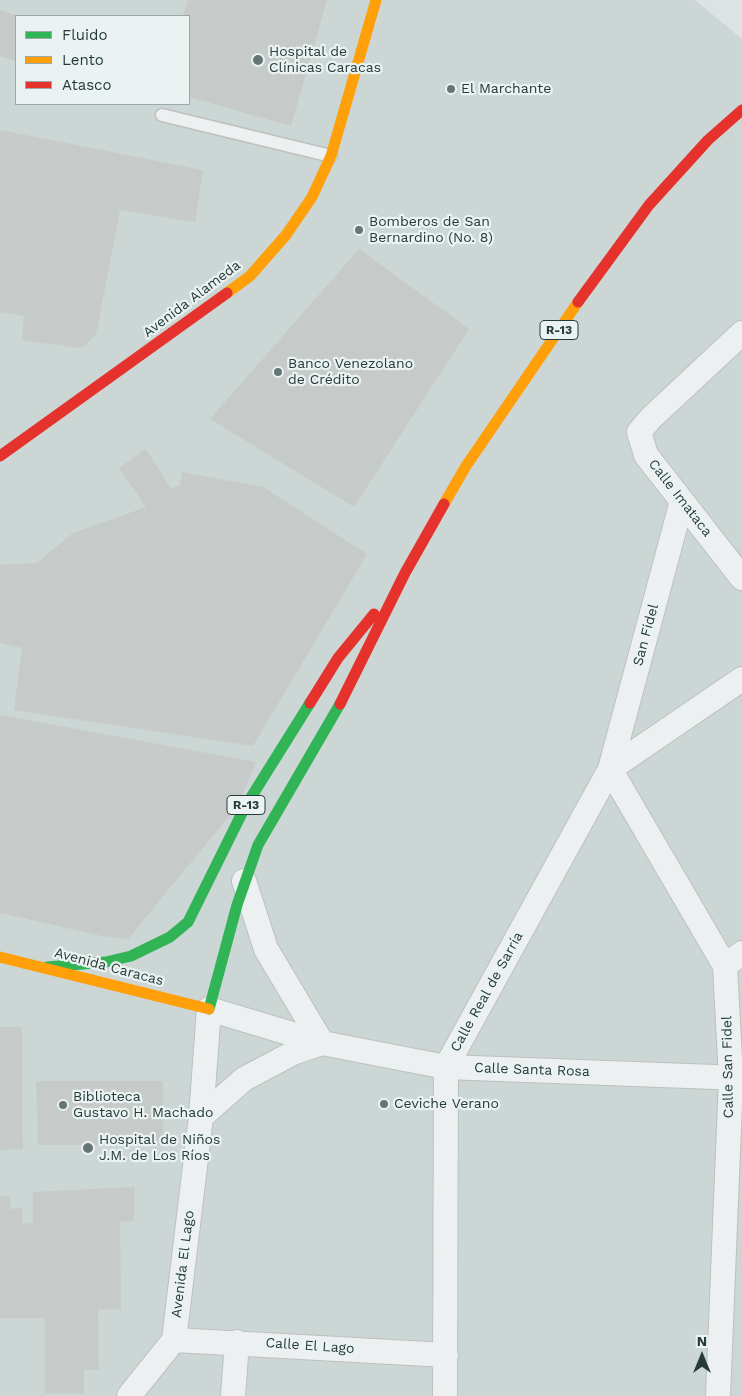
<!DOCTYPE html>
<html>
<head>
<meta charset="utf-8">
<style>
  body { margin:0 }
  #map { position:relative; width:742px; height:1396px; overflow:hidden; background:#dde3e2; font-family:"Work Sans",sans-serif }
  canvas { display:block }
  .legend { position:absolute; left:15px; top:15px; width:175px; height:90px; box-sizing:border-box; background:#eaf3f2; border:1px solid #9ca9a8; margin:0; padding:6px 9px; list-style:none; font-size:15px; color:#263b38 }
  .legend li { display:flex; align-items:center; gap:10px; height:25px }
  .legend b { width:25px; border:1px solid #9ca9a8 }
  .north { position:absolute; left:677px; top:1331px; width:50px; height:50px; -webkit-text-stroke:4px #eaf3f2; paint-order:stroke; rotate:0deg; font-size:14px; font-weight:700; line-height:20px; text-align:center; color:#263b38 }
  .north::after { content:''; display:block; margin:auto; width:18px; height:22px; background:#263b38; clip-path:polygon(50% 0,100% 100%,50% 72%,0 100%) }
</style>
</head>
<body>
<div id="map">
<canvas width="742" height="1396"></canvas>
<ul class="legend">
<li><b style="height:6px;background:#30b455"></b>Fluido</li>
<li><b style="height:6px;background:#ff9f0a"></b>Lento</li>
<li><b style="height:6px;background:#e5322d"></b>Atasco</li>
</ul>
<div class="north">N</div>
</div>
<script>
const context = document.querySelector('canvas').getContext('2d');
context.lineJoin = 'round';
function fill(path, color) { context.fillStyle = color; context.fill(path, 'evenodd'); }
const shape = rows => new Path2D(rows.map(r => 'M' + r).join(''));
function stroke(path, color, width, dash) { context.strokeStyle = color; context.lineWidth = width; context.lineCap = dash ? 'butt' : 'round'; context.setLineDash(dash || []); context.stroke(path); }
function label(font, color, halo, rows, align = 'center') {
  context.font = font + ' "Work Sans",sans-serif'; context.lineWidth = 4.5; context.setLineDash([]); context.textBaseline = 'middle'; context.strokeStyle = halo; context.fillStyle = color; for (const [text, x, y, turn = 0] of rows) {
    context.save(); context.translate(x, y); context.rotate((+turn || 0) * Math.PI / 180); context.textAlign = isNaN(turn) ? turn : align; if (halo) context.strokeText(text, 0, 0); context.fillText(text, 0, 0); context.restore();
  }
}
fill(shape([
  [0,0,695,0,742,39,742,1396,0,1396],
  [16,16,189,16,189,104,16,104]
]), '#ccd6d4');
fill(shape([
  [188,0,327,0,291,126,189,97,189,16,183,16],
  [0,10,16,15,16,61,0,56],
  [0,130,203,170,195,222,120,210,96,335,81,348,22,340,24,316,0,312],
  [359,249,469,329,354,507,210,419],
  [146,449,171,489,180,485,182,472,263,487,367,554,253,746,14,710,22,648,0,643,0,565,37,563,73,533,146,507,119,468],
  [0,715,256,762,239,804,128,939,102,936,0,913],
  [0,1027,22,1027,23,1149,0,1150],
  [36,1081,163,1081,163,1145,38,1145],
  [135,1187,134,1221,120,1222,121,1309,98,1310,99,1370,84,1370,84,1394,45,1393,45,1318,0,1318,0,1196,10,1196,11,1209,23,1208,22,1224,33,1223,33,1192]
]), '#c6cbca');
const lane = shape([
  [162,115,331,156]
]);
const street = shape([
  [742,333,651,418,639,432,646,455,742,578],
  [682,501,610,769,725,966,731,1078,718,1396],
  [244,881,266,949,322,1043],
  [725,966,742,953],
  [201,1117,244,1079,295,1052,322,1043],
  [174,1340,446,1355],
  [129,1396,174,1340,201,1117,209,1009,322,1043,446,1067,742,1078],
  [233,1396,237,1342],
  [445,1396,446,1067,610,769,742,679]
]);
stroke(lane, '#bcc1c0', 15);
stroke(street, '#bcc1c0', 26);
stroke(lane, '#edf0f0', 12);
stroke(street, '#edf0f0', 24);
stroke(shape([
  [47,967,106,962,131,956,170,937,188,922,245,807,310,703],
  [209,1009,237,905,258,845,340,704]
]), '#30b455', 11);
stroke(shape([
  [227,293,250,276,286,235,312,197,331,156,376,0],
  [444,504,466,466,578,302],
  [0,957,209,1009]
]), '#ff9f0a', 11);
stroke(shape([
  [578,302,649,205,708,140,742,110],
  [0,456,227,293],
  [310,703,338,658,374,614],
  [340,704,405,573,444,504]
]), '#e5322d', 11);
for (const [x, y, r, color] of [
  [258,60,6,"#667674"],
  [451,89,5,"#667674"],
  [359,230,5,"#667674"],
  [278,372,5,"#667674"],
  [384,1104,5,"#667674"],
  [63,1105,5,"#667674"],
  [88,1148,6,"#667674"]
]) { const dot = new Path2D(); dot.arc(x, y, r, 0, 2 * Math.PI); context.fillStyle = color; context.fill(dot); stroke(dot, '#eaf3f2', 2); }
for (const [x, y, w] of [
  [559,330,38],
  [246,805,38]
]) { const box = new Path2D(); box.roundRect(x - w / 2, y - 9.5, w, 19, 4); context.fillStyle = '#eaf3f2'; context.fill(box); stroke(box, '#263b38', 1); }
label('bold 12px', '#263b38', null, [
  ["R-13",559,330],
  ["R-13",246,805]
]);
label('14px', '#263b38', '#eaf3f2', [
  ["Hospital de",269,52],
  ["Clínicas Caracas",269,68],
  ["El Marchante",461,89],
  ["Bomberos de San",369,222],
  ["Bernardino (No. 8)",369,238],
  ["Banco Venezolano",288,364],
  ["de Crédito",288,380],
  ["Biblioteca",73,1097],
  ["Gustavo H. Machado",73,1113],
  ["Ceviche Verano",394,1104],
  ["Hospital de Niños",99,1140],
  ["J.M. de Los Ríos",99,1156]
], 'left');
label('14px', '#263b38', '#eaf3f2', [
  ["Avenida Alameda",192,299,-37],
  ["Calle Imataca",680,498,52],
  ["San Fidel",646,635,-75],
  ["Avenida Caracas",109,967,15],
  ["Calle Real de Sarría",487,992,-61],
  ["Calle San Fidel",728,1067,-91],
  ["Calle Santa Rosa",532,1070,2],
  ["Avenida El Lago",183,1264,-83],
  ["Calle El Lago",310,1346,4]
]);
</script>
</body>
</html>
